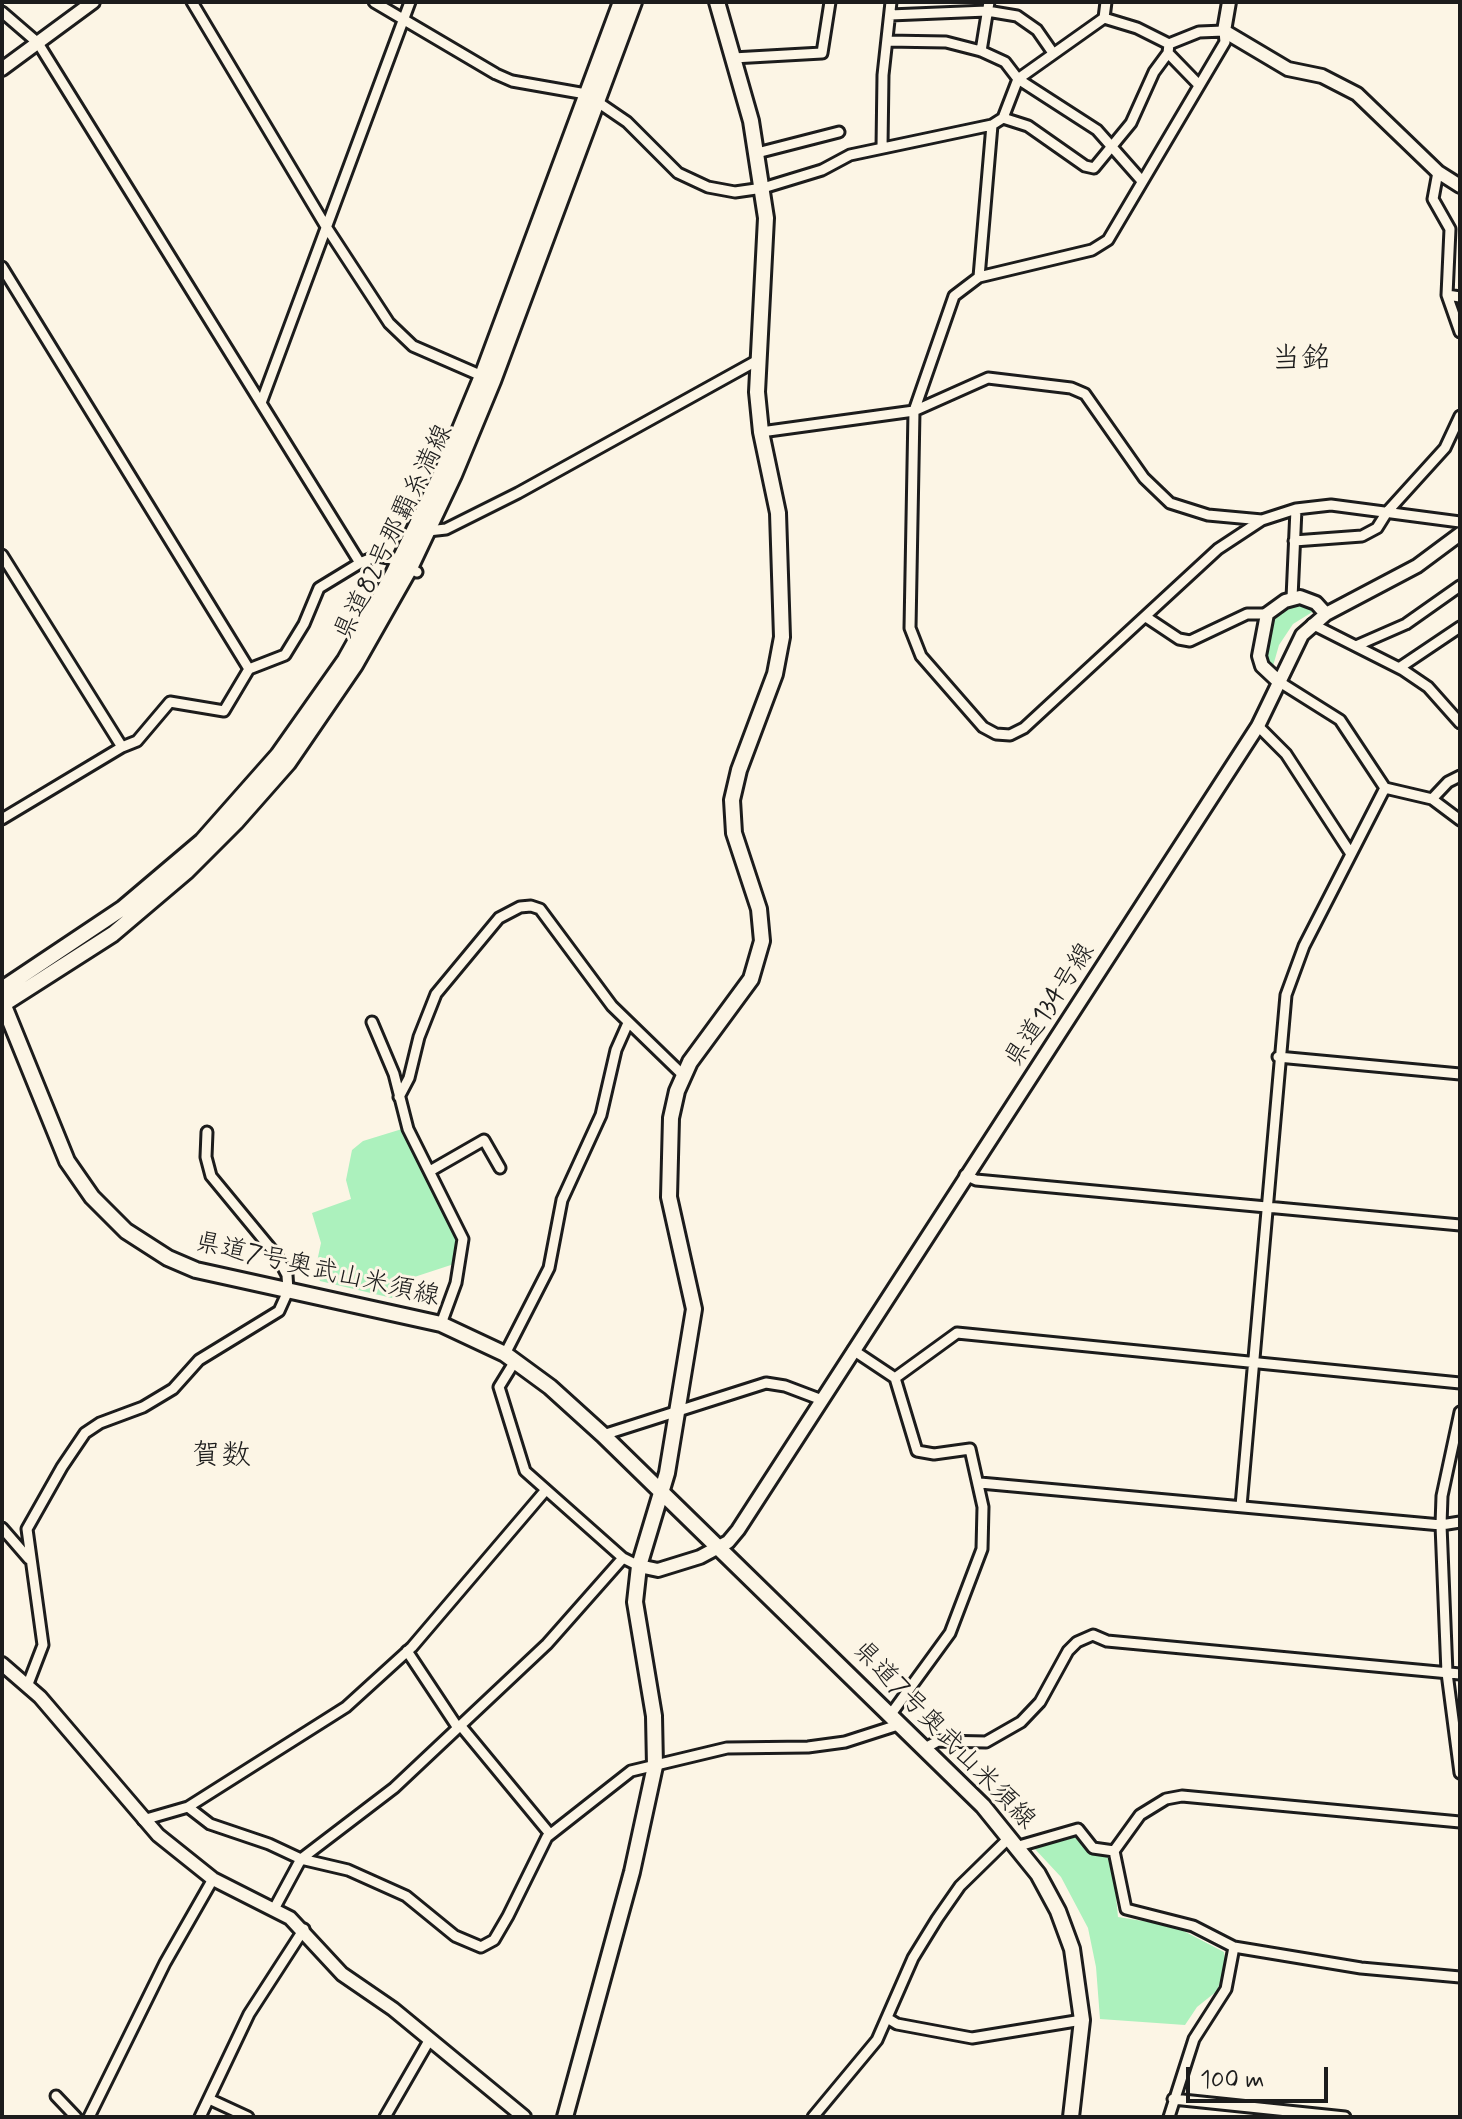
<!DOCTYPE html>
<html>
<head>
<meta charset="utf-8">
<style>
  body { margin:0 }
  #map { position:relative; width:1462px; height:2119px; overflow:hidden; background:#fcf5e5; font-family:Mynerve,sans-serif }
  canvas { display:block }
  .frame { position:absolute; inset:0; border:4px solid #1c1c1c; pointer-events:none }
  .scale { position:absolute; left:1186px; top:2067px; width:142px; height:36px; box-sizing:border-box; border:4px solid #1c1c1c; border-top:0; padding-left:10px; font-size:24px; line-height:28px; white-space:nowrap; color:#1c1c1c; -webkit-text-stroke:6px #fcf5e5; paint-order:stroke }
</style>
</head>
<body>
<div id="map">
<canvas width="1462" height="2119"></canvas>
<div class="frame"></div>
<div class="scale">100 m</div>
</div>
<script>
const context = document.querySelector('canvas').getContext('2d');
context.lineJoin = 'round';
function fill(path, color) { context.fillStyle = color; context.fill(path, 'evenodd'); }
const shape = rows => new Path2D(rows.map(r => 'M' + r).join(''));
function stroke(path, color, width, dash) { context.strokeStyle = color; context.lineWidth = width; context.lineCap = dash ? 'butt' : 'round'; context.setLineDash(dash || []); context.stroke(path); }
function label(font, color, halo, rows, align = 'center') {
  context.font = font + ' Mynerve,"Klee One",sans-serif'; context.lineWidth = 6; context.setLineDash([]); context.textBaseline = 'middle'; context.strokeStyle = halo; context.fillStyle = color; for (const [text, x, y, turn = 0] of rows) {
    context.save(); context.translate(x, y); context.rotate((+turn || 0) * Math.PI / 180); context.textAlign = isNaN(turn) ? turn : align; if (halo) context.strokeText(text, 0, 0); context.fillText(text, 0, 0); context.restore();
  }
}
fill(shape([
  [1303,604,1314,611,1293,624,1279,645,1273,666,1270,666,1265,661,1271,621,1287,607],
  [402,1129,457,1238,454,1264,399,1282,396,1299,320,1281,315,1271,321,1243,312,1213,351,1199,346,1180,352,1150,363,1141],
  [1077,1834,1099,1855,1112,1854,1118,1917,1174,1926,1224,1952,1226,1966,1217,1991,1197,2007,1185,2025,1100,2019,1096,1967,1088,1928,1061,1877,1034,1848]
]), '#acf1bd');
const street = shape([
  [192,2,325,225,389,323,413,346,482,376],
  [374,2,496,74,512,81,586,94,627,122,678,173,708,187,735,192,763,188,822,170,850,155,992,125,1003,118,1018,79,1104,18,1106,2],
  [2,12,38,43,360,563],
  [890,15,987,11,1017,16,1037,30,1053,53],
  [1104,18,1137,28,1169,44,1199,32,1224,31,1225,42,1108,240,1092,250,979,277,954,296,914,411,910,628,921,656,983,727,996,734,1010,735,1024,728,1218,549,1262,520,1296,509,1331,505,1460,522],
  [887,41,946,42,981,51,1005,62,1018,79,1097,130,1142,181],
  [981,51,989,2],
  [1168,53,1199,85],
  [733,58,822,53,830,2],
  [1003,118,1028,126,1085,166,1094,168,1131,123,1154,72,1168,53,1169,44],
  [882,147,883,75,891,2],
  [757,153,839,132],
  [1438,172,1433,199,1450,229,1447,295,1460,332],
  [2,267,249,669],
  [979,277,992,125],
  [1447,295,1460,297],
  [261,403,410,2],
  [761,432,914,411,988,378,1071,388,1085,394,1144,478,1170,503,1208,515,1262,520],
  [428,531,446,529,518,493,758,360],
  [1294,541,1362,536,1377,528,1387,512,1445,448,1460,416],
  [2,555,122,747],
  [1292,598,1296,509],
  [1146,617,1179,639,1190,641,1247,614,1267,614],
  [1312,624,1403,670,1428,687,1460,723],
  [1358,645,1406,624,1460,586],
  [1399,668,1460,627],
  [1278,681,1340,720,1385,788,1432,799,1460,820],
  [1258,726,1286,754,1351,854],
  [1432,799,1448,782,1460,776],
  [2,819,122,747,137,741,170,702,224,711,249,669,285,655,304,624,319,588,360,563,377,556,392,559,417,572],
  [372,1022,394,1074,408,1129,463,1239,456,1283,441,1324],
  [1278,1057,1460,1074],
  [399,1097,409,1078,419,1037,436,994,499,918,520,907,531,906,540,909,612,1006,683,1075],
  [430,1171,484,1140,500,1168],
  [965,1175,976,1180,1460,1225],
  [853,1350,895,1378,917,1451,934,1454,970,1449,983,1507,982,1549,950,1633,891,1714],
  [505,1354,549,1268,562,1200,601,1115,616,1050,628,1023],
  [515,1361,499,1387,525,1471,623,1558,639,1566],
  [895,1378,957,1333,1460,1383],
  [1460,1412,1442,1496,1441,1525,1447,1673,1460,1773],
  [603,1435,766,1383,785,1386,822,1400],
  [980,1483,1441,1525,1460,1522],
  [1241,1506,1286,995,1304,946,1385,788],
  [2,1528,29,1559],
  [407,1651,458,1728],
  [28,1684,43,1645,27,1529,62,1467,85,1433,100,1423,143,1407,173,1389,199,1360,279,1311,288,1291,287,1275,277,1256,211,1176,206,1157,207,1132],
  [460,1725,550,1834],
  [925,1748,938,1741,986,1742,1021,1722,1040,1702,1068,1651,1077,1642,1093,1635,1107,1641,1460,1674],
  [188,1807,210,1824,269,1844,301,1859,348,1870,406,1896,455,1936,481,1947,494,1940,508,1916,547,1837,631,1771,727,1748,808,1747,845,1742,901,1724],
  [143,1820,188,1807,346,1707,412,1647,545,1491],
  [1019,1846,1078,1829,1093,1848,1114,1851,1140,1815,1166,1799,1182,1796,1460,1822],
  [1114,1851,1126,1909,1193,1926,1234,1947],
  [274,1909,301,1859,394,1788,547,1644,623,1558],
  [887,2018,897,2024,972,2038,1082,2020],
  [56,2096,76,2117],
  [209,2099,248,2117],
  [1173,2099,1345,2117],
  [89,2117,165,1963,213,1879],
  [200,2117,249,2014,304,1929],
  [385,2117,430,2039],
  [813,2117,877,2040,913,1958,937,1919,960,1886,1010,1837],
  [1169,2117,1194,2039,1226,1989,1234,1947,1361,1968,1460,1977]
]);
const secondary = shape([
  [1229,2,1224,31,1288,69,1322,76,1357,94,1438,172,1460,186],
  [2,69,93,2],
  [1278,681,1262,666,1259,656,1267,614,1285,601,1300,597,1316,603,1326,614],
  [639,1566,658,1570,700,1557,728,1542,738,1530,1258,726,1302,635,1326,614,1417,566,1460,534],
  [2,1664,40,1697,158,1835,213,1879,290,1918,342,1974,393,2009,524,2117]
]);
const primary = shape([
  [2,989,123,908,202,841,278,755,345,660,393,574,443,470,482,376,621,2],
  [2,1001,67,1161,92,1197,126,1231,168,1258,196,1270,441,1324,505,1354,550,1387,603,1435,983,1806,1038,1874,1058,1911,1072,1949,1082,2020,1071,2117],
  [2,1005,113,934,186,872,236,822,288,763,355,665,410,568,454,475,493,381,634,2],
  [565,2117,632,1872,655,1766,654,1716,635,1602,639,1566,667,1473,694,1309,669,1197,671,1118,677,1091,690,1062,751,979,762,941,759,909,734,833,732,800,739,770,775,674,782,637,778,513,761,432,757,392,766,218,751,121,717,2]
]);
stroke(street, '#1c1c1c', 15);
stroke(secondary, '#1c1c1c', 18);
stroke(primary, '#1c1c1c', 20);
stroke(street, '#fcf5e5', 9);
stroke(secondary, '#fcf5e5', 12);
stroke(primary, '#fcf5e5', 14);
label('26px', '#1c1c1c', '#fcf5e5', [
  ["県道82号那覇糸満線",395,533,-64],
  ["県道134号線",1051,1006,-57],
  ["県道7号奥武山米須線",317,1271,13],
  ["県道7号奥武山米須線",943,1736,46]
]);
label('30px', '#1c1c1c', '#fcf5e5', [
  ["当銘",1301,361],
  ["賀数",221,1458]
]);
</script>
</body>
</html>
